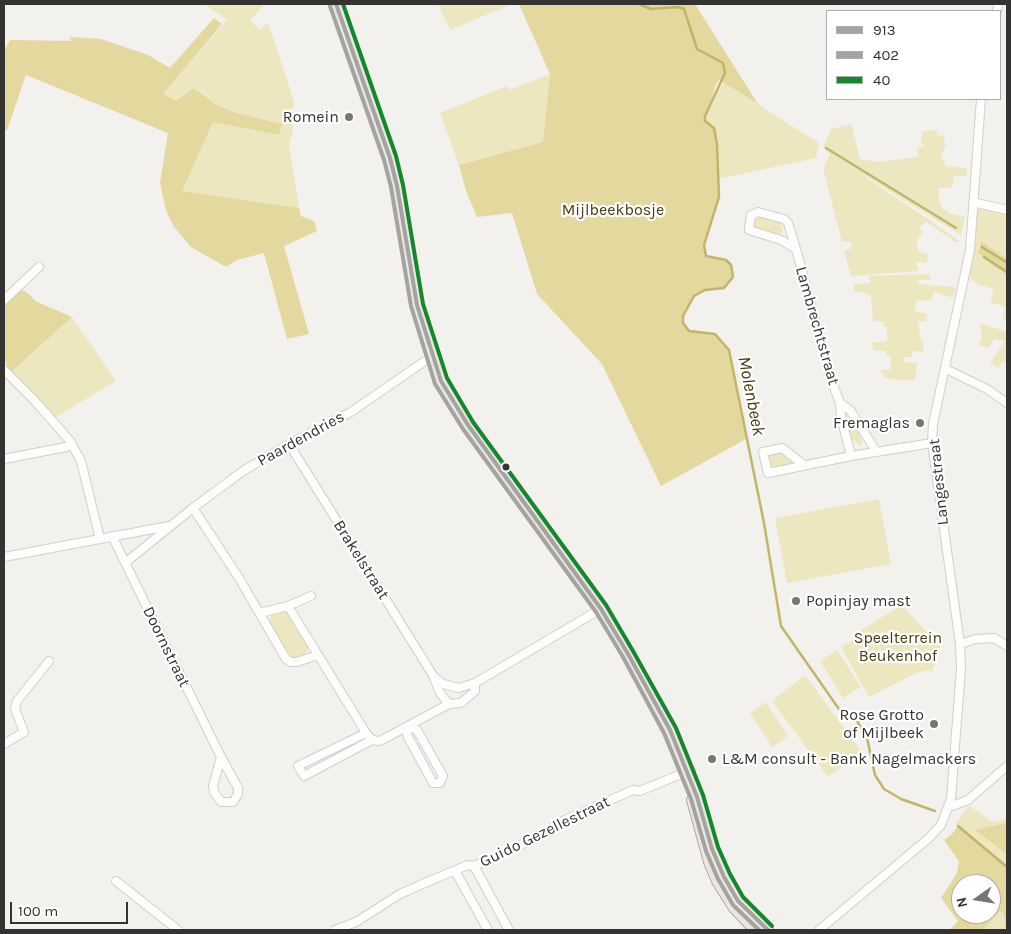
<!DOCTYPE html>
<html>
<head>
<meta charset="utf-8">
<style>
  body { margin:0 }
  #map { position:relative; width:1011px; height:934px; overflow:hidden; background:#f2f1ed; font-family:Karla,sans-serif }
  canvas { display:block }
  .frame { position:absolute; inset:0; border:5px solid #343331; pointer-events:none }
  .legend { position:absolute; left:826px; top:10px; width:175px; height:90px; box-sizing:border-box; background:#fff; border:1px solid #aeadad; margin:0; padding:6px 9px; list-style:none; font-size:15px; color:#343331 }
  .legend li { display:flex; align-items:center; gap:10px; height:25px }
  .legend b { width:25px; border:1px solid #aeadad }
  .north { position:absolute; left:951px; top:874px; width:50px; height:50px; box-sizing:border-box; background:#fff; border:1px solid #aeadad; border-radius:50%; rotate:257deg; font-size:14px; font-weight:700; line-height:20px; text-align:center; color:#343331 }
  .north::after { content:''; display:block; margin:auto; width:18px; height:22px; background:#767673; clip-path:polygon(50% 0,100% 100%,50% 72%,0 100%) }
  .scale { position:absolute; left:10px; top:902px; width:118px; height:22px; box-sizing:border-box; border:2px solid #343331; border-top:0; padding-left:6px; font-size:15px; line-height:18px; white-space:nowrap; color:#343331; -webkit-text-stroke:4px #fff; paint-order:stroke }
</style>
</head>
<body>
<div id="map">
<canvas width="1011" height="934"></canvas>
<div class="frame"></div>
<ul class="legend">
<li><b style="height:6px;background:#a4a3a2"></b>913</li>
<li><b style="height:6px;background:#a4a3a2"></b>402</li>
<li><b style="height:6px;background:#15882e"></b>40</li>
</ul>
<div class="north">N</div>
<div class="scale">100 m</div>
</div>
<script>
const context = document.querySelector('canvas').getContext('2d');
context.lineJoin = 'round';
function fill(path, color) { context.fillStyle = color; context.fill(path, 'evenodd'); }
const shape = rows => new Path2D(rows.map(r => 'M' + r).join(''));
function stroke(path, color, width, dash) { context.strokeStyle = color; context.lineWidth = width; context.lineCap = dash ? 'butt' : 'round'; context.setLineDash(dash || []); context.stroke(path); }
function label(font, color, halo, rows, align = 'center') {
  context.font = font + ' Karla,sans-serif'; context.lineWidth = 4.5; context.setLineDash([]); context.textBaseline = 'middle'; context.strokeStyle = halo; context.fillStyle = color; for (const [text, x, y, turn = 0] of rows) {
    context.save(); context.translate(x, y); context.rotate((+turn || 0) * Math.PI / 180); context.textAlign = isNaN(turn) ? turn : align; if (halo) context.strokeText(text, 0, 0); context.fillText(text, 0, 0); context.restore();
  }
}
fill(shape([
  [204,4,264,4,250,21,260,30,268,22,295,105,290,110,293,130,289,145,299,208,181,191,213,122,279,135,282,124,237,113,217,105,195,88,176,101,162,94,227,20],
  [438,4,512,4,450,30],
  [550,74,543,142,459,165,440,113,507,86,510,90],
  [724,83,819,143,816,158,718,179,717,144,705,121,705,116,712,97],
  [851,124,860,159,876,162,918,157,917,147,925,147,921,143,923,131,936,130,938,136,943,135,946,147,941,155,946,166,966,168,967,176,954,176,952,188,939,188,939,200,942,208,952,214,965,217,961,235,855,170,960,241,956,242,926,222,919,227,923,232,917,239,917,245,918,251,928,254,927,263,915,262,919,271,851,276,844,250,851,249,851,242,842,242,824,172,824,167,830,154,823,147,831,129],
  [973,202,1007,210,1007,319,1003,318,1005,307,990,302,994,289,977,284,970,278],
  [762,216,781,222,783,232,779,235,756,230,752,221,755,218],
  [929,274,930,280,919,280,918,284,956,287,953,298,934,292,932,300,917,301,914,311,928,314,926,321,918,322,921,341,924,342,923,352,912,351,912,357,904,357,904,362,917,363,915,379,906,381,885,378,881,370,890,370,891,356,886,356,886,351,874,350,871,343,887,341,887,327,884,327,883,322,873,321,871,297,863,292,855,293,853,284,870,283,869,276],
  [72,317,116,381,56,417,10,373],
  [980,323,1007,332,1007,364,1003,361,998,368,990,363,1005,341,994,339,989,348,979,345,982,336],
  [847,414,860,433,862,447,851,439,845,418],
  [781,451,798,465,775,468,769,465,770,455],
  [879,499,891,564,787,583,775,518],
  [901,605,929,634,943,637,932,672,928,670,916,673,869,697,841,647,856,638,864,650,856,634],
  [282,611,288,613,309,647,305,655,296,658,291,657,269,623,271,616],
  [837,650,861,687,843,698,820,661],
  [805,675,861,751,828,777,772,701],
  [766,702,788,737,772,747,750,713],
  [969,806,993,822,1007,819,1007,867,955,824],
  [1000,911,1004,915,1006,930,983,930]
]), '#ede7c0');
fill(shape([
  [519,4,695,4,758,104,719,80,716,84,705,121,714,128,717,144,719,197,704,245,706,256,726,260,731,265,733,277,724,288,705,290,694,296,683,316,683,323,689,331,715,334,729,350,746,439,661,486,602,364,537,294,512,213,477,217,466,191,459,165,543,142,550,74],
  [214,18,222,24,163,94,176,101,194,88,217,105,237,113,282,124,279,135,213,122,182,191,299,208,301,216,314,221,317,231,284,246,309,334,287,339,264,253,237,260,226,267,191,247,174,227,166,210,160,183,168,133,26,75,7,130,4,130,4,51,10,40,71,41,70,37,101,39,148,55,170,68],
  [981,241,1007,259,1007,275,983,258,979,253],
  [17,290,25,291,37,302,72,317,10,373,4,358,4,294],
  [1007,823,1007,854,975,830],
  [958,826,1007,867,1007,930,1005,927,1004,915,1000,911,983,930,950,930,958,921,941,898,957,873,959,861,944,840,952,834],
  [961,884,991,884,991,914,961,914]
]), '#e3d89e');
stroke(shape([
  [639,4,651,9,678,7,684,9,697,49,723,63,725,73,705,116,705,121,714,128,717,144,719,197,704,245,706,256,726,260,731,265,733,277,724,288,705,290,694,296,683,316,683,323,689,331,715,334,729,350,764,523,781,626,841,712,857,721,867,738,875,775,884,789,901,799,935,811],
  [826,148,956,228],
  [982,247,1006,262],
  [984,257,1007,272],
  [958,826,1007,867]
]), '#c2b569', 2.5);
const minor = shape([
  [997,11,998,4],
  [973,202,1007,210],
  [796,249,781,240,749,230,751,215,758,212,784,219,788,223,796,249,834,387,840,403,841,417,851,456],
  [4,300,39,267],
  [946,369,987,389,1007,403],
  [4,370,35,401,70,441,81,461,100,539],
  [840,403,850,410,876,451],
  [289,444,434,677,443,684,459,688,475,683,604,607],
  [4,459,66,447],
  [804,465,782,448,763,452,768,473,851,456,932,443],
  [193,508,239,578,286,659,291,662,297,662,318,655],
  [112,536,221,757],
  [4,557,169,526],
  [125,563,193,508,243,471,289,444,351,412,435,354],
  [288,606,311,596],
  [260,613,288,606,366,733,372,740,380,741,449,704,461,703,475,691,475,683],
  [960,644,976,639,994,638,1007,646],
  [434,678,440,693,449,704],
  [409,726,417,730,443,776,440,783,433,783,407,735,409,726],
  [366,733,298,766,304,776,372,740],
  [4,744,24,732,15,709,17,701,49,661],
  [221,757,238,788,238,794,233,802,221,802,214,792,213,786,221,757],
  [949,807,968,800,1007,766],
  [474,866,509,930],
  [455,871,488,930],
  [116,881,178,930],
  [335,930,356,922,400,894,434,879,468,865,474,866,547,833,556,824,633,790,640,791,691,770],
  [819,930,929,838,941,825,951,799,961,668,960,644,932,443,933,424,970,250,981,99]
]);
const major = shape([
  [336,4,390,158,397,186,417,305,441,381,468,425,601,609,628,654,670,730,697,797,712,849,724,877,738,901,768,930],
  [692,800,709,862,717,881,734,908,755,930]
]);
stroke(minor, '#d0cfcd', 10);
stroke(major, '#aeab9e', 12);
stroke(minor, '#fdfdfc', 8);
stroke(major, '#e9e7df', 10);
stroke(shape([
  [336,4,390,158,397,186,417,305,441,381,468,425,601,609,628,654,670,730,697,797,712,849,724,877,738,901,768,930]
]), '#a4a3a2', 4);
stroke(shape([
  [330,6,384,160,391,187,411,306,435,384,463,429,596,612,623,657,664,733,691,799,706,851,718,879,733,905,759,930]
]), '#a4a3a2', 4);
stroke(shape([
  [343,4,396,156,403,185,423,304,447,378,473,422,606,605,633,651,676,728,703,795,718,847,730,874,743,897,772,926]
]), '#15882e', 4);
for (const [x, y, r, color] of [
  [349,117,5,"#767673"],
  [920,423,5,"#767673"],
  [506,467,4.5,"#343331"],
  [796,601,5,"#767673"],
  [934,724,5,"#767673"],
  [712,759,5,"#767673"]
]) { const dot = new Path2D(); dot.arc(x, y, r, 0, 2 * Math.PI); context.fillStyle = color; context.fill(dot); stroke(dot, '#fff', 2); }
label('16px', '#343331', '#fff', [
  ["Romein",339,117],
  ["Fremaglas",910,423],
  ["Popinjay mast",806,601,"left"],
  ["Rose Grotto",924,715],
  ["of Mijlbeek",924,733],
  ["L&M consult - Bank Nagelmackers",722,759,"left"]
], 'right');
label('16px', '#443d11', '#fff', [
  ["Mijlbeekbosje",613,210],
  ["Speelterrein",898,638],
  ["Beukenhof",898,656]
]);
label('16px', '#343331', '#fff', [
  ["Lambrechtstraat",817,326,74],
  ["Paardendries",301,439,-29],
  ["Langestraat",939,482,-96],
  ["Brakelstraat",361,560,58],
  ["Doornstraat",166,647,64],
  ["Guido Gezellestraat",545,832,-26]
]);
label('italic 18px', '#433c10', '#fff', [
  ["Molenbeek",751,396,79]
]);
</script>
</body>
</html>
